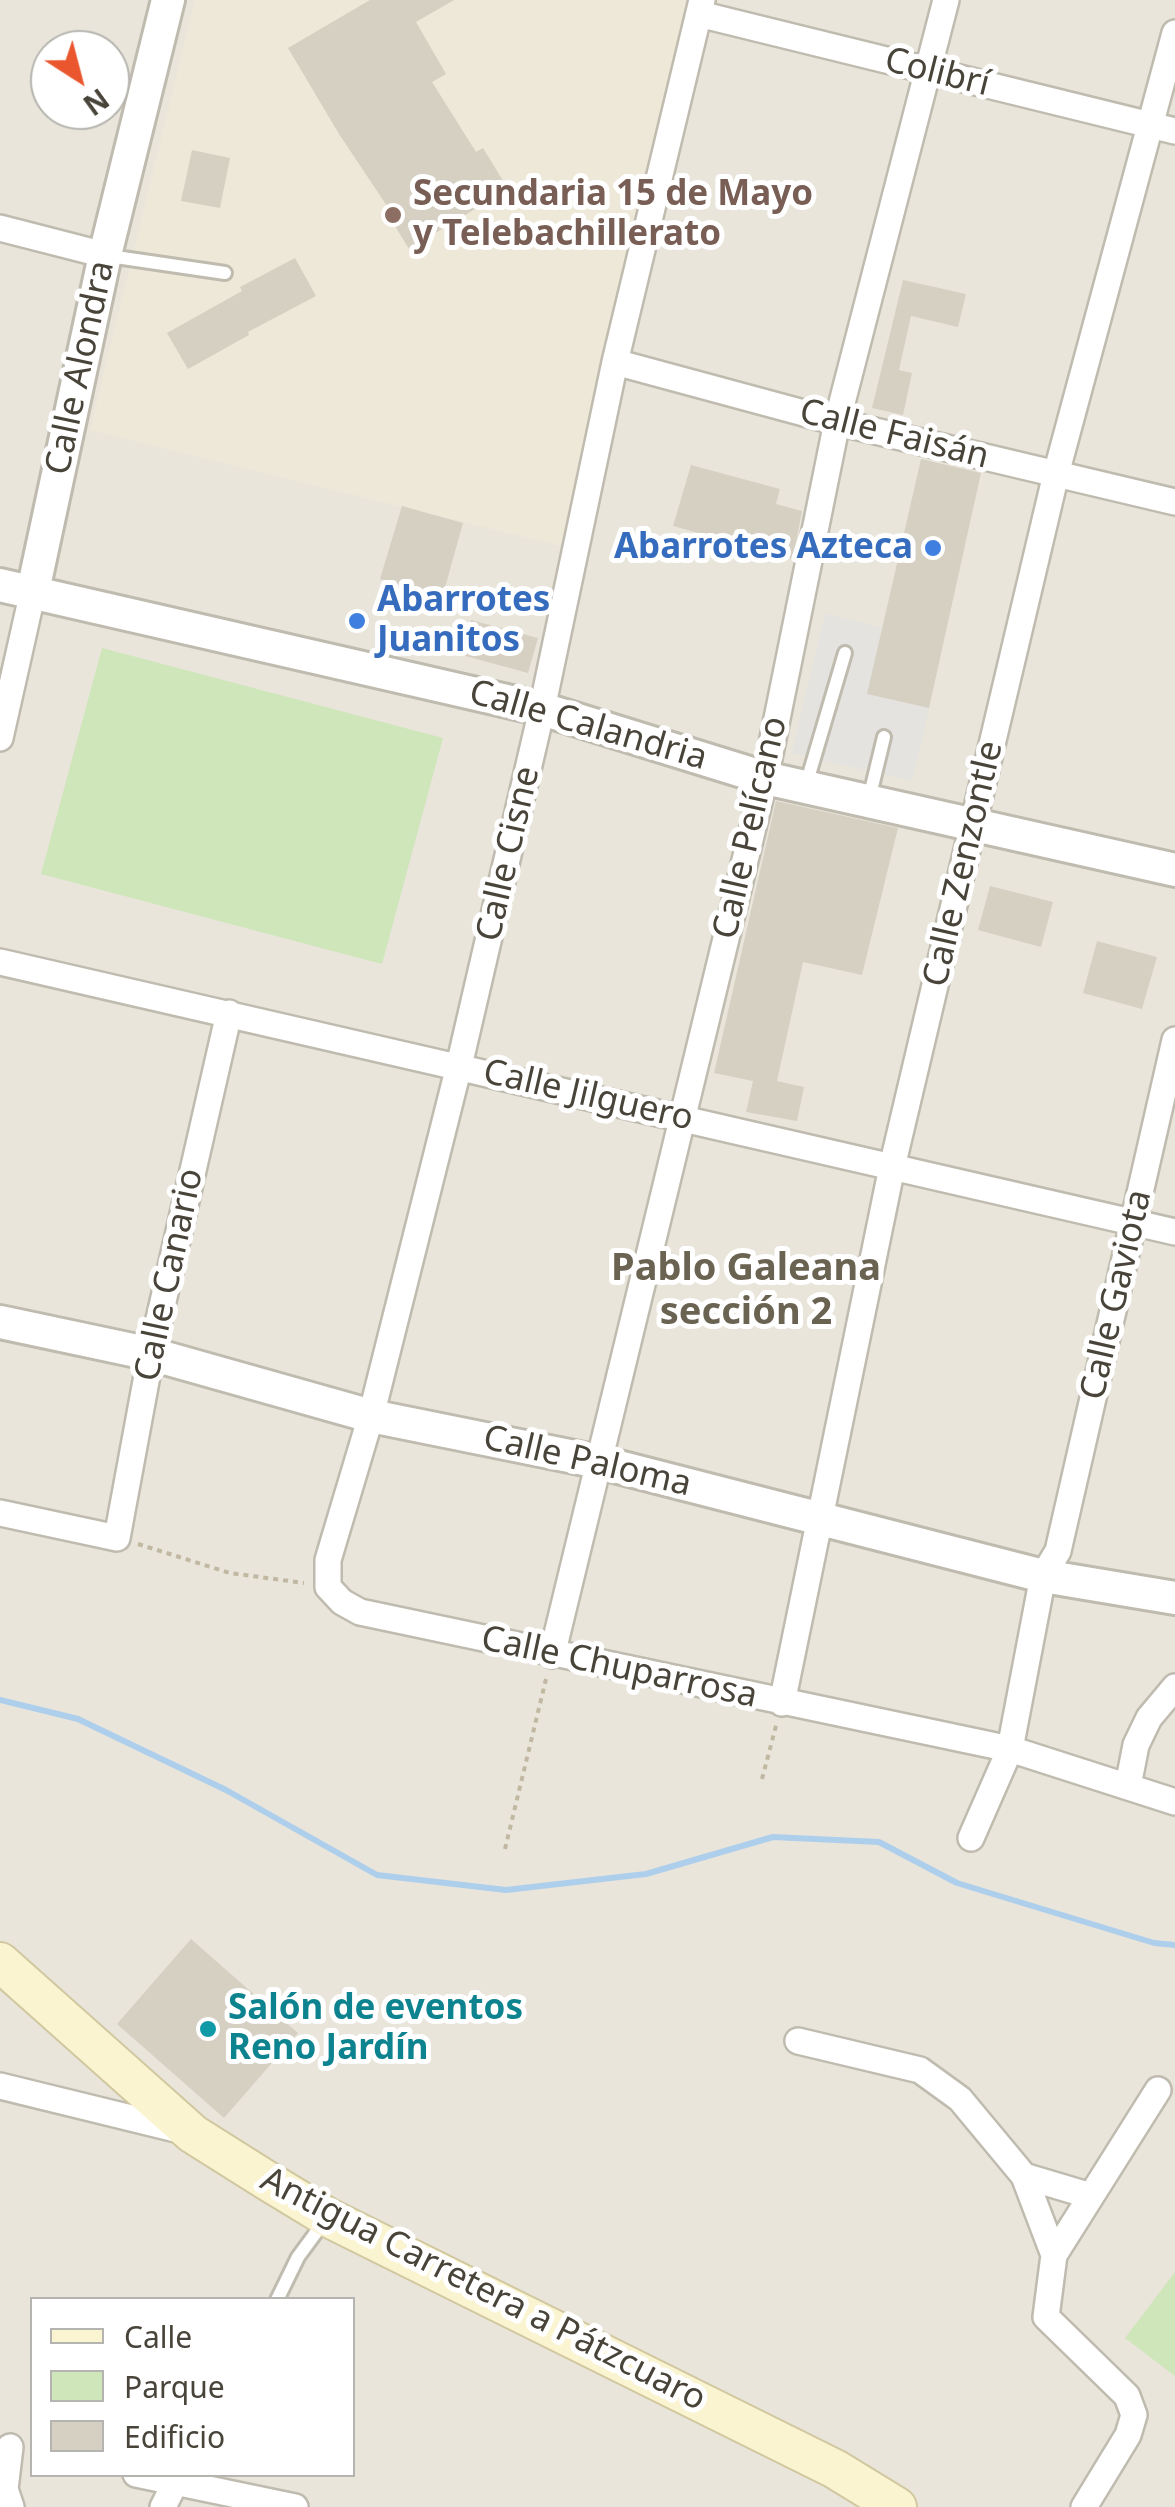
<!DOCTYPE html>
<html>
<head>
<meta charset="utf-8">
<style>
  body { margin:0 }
  #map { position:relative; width:1175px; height:2507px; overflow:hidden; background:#f5f3ec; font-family:"Noto Sans",sans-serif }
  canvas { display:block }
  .legend { position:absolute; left:30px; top:2297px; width:325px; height:180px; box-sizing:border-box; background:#fff; border:2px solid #b6b4b0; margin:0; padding:12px 18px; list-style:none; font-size:30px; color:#49443a }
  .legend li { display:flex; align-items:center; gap:20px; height:50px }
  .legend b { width:50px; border:2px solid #b6b4b0 }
  .north { position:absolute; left:30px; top:30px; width:100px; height:100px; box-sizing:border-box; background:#fff; border:2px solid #b6b4b0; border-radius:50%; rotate:144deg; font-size:28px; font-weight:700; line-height:40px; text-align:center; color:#49443a }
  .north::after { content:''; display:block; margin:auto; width:35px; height:45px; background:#ea572e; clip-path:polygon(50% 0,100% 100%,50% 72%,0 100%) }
</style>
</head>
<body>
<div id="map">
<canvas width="1175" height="2507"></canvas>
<ul class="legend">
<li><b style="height:12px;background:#fbf4d1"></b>Calle</li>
<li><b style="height:28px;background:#cee6b9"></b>Parque</li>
<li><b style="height:28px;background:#d6d0c3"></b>Edificio</li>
</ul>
<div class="north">N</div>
</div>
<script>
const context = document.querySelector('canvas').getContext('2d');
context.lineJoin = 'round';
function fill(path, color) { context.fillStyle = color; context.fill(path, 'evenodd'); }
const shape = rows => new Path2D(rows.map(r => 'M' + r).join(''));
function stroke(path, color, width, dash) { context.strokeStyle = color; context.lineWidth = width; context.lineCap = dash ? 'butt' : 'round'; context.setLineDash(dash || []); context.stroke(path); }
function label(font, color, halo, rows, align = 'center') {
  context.font = font + ' "Noto Sans",sans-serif'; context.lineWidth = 10; context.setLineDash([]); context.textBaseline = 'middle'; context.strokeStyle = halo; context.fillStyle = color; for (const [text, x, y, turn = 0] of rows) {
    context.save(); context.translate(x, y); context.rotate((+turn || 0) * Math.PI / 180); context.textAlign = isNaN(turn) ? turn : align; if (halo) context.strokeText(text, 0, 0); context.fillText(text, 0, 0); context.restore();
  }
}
fill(shape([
  [0,0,1175,0,1175,2507,0,2507],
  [50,50,110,50,110,110,50,110],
  [32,2300,352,2300,352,2474,32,2474]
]), '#e9e5db');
fill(shape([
  [195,0,696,0,561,546,90,430]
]), '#ede8d8');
fill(shape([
  [102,648,443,738,382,964,41,874],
  [1175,2272,1175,2376,1125,2338]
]), '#cee6b9');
fill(shape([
  [825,614,883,628,867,694,929,708,912,781,792,753]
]), '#e4e3e0');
stroke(shape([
  [0,1700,78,1719,226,1790,377,1875,506,1890,646,1874,773,1837,879,1842,957,1883,1154,1943,1175,1945]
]), '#aecfec', 6);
fill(shape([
  [370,0,454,0,416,22,446,74,432,82,476,152,483,148,508,189,409,249,384,208,387,206,339,134,288,48],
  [192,150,230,158,220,208,181,201],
  [295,258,316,296,248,332,249,335,188,369,167,333,242,291,240,287],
  [903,280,966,294,958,327,911,316,899,370,912,373,903,415,872,408],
  [921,459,981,473,929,708,867,694],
  [691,465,780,489,776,504,802,511,793,559,673,526],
  [402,506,463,523,437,616,410,609,415,589,380,579],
  [471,620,538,638,528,673,462,655],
  [776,801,898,828,862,975,803,962,777,1081,804,1087,797,1121,746,1112,753,1081,714,1073],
  [990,886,1053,902,1041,947,978,930],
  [1097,941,1157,957,1142,1009,1083,993],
  [191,1939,298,2033,224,2118,117,2024]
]), '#d6d0c3');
const service = shape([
  [109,256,225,273],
  [806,785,845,653],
  [869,799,884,737],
  [277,2300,298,2257,326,2219]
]);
const minor = shape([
  [702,0,615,362,542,709,459,1066,371,1416,328,1560,328,1587,342,1602,360,1612,1010,1749,1175,1802],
  [699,14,1175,131],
  [0,228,105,255],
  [615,362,837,422,1175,502],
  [0,738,33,591],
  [0,962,1175,1232],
  [0,1513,117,1538,151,1354,229,1013],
  [552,1655,765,778,837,422,946,0],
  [782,1703,892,1167,1056,474,1175,33],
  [1128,1786,1136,1745,1149,1718,1175,1687],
  [971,1838,1010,1749,1043,1576,1058,1551,1175,1040],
  [798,2041,920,2070,960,2099,1024,2176,1054,2255,1046,2317,1127,2396,1134,2415,1128,2435,1084,2507],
  [0,2086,184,2131],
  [1024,2176,1091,2196],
  [1054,2255,1158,2090],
  [10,2447,5,2489,11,2507],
  [136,2474,295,2507],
  [163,2507,175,2483]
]);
const tertiary = shape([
  [0,585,542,709,765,778,1175,870],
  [33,591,105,255,168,0],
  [0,1322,151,1354,371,1416,599,1462,1043,1576,1175,1598]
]);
const secondary = shape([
  [0,1962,193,2134,266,2180,327,2217,835,2469,897,2507]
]);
stroke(service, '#c0bbaf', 18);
stroke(minor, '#c0bbaf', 30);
stroke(tertiary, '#c0bbaf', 38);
stroke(secondary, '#d1c8a0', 42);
stroke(shape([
  [138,1544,230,1573,304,1583],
  [762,1779,777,1722],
  [505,1849,546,1679]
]), '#c1b8a2', 4, [5, 5]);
stroke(service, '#fff', 12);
stroke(minor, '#fff', 25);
stroke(tertiary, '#fff', 32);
stroke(secondary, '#fbf4d1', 38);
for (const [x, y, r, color] of [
  [393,215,10,"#8d6e63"],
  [933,548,10,"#3f7fe0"],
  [357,621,10,"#3f7fe0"],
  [208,2029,10,"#0f9aa8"]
]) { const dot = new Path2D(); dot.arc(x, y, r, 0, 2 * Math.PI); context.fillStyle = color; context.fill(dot); stroke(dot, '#fff', 4); }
label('35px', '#49443a', '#fff', [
  ["Colibrí",937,73,14],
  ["Calle Alondra",81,368,-78],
  ["Calle Faisán",894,435,14],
  ["Calle Calandria",588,726,16],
  ["Calle Pelícano",751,828,-77],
  ["Calle Cisne",509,854,-77],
  ["Calle Zenzontle",964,864,-77],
  ["Calle Jilguero",588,1096,13],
  ["Calle Canario",170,1275,-78],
  ["Calle Gaviota",1117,1295,-77],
  ["Calle Paloma",587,1462,13],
  ["Calle Chuparrosa",619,1668,12],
  ["Antigua Carretera a Pátzcuaro",483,2290,27]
]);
label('bold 35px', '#785e54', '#fff', [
  ["Secundaria 15 de Mayo",413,195],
  ["y Telebachillerato",413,235]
], 'left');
label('bold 35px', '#366cbe', '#fff', [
  ["Abarrotes Azteca",913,548],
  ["Abarrotes",377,601,"left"],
  ["Juanitos",377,641,"left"]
], 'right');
label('bold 35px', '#0d838f', '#fff', [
  ["Salón de eventos",228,2009],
  ["Reno Jardín",228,2049]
], 'left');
label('bold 38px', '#6b6352', '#fff', [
  ["Pablo Galeana",746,1269],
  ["sección 2",746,1313]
]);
</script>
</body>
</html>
